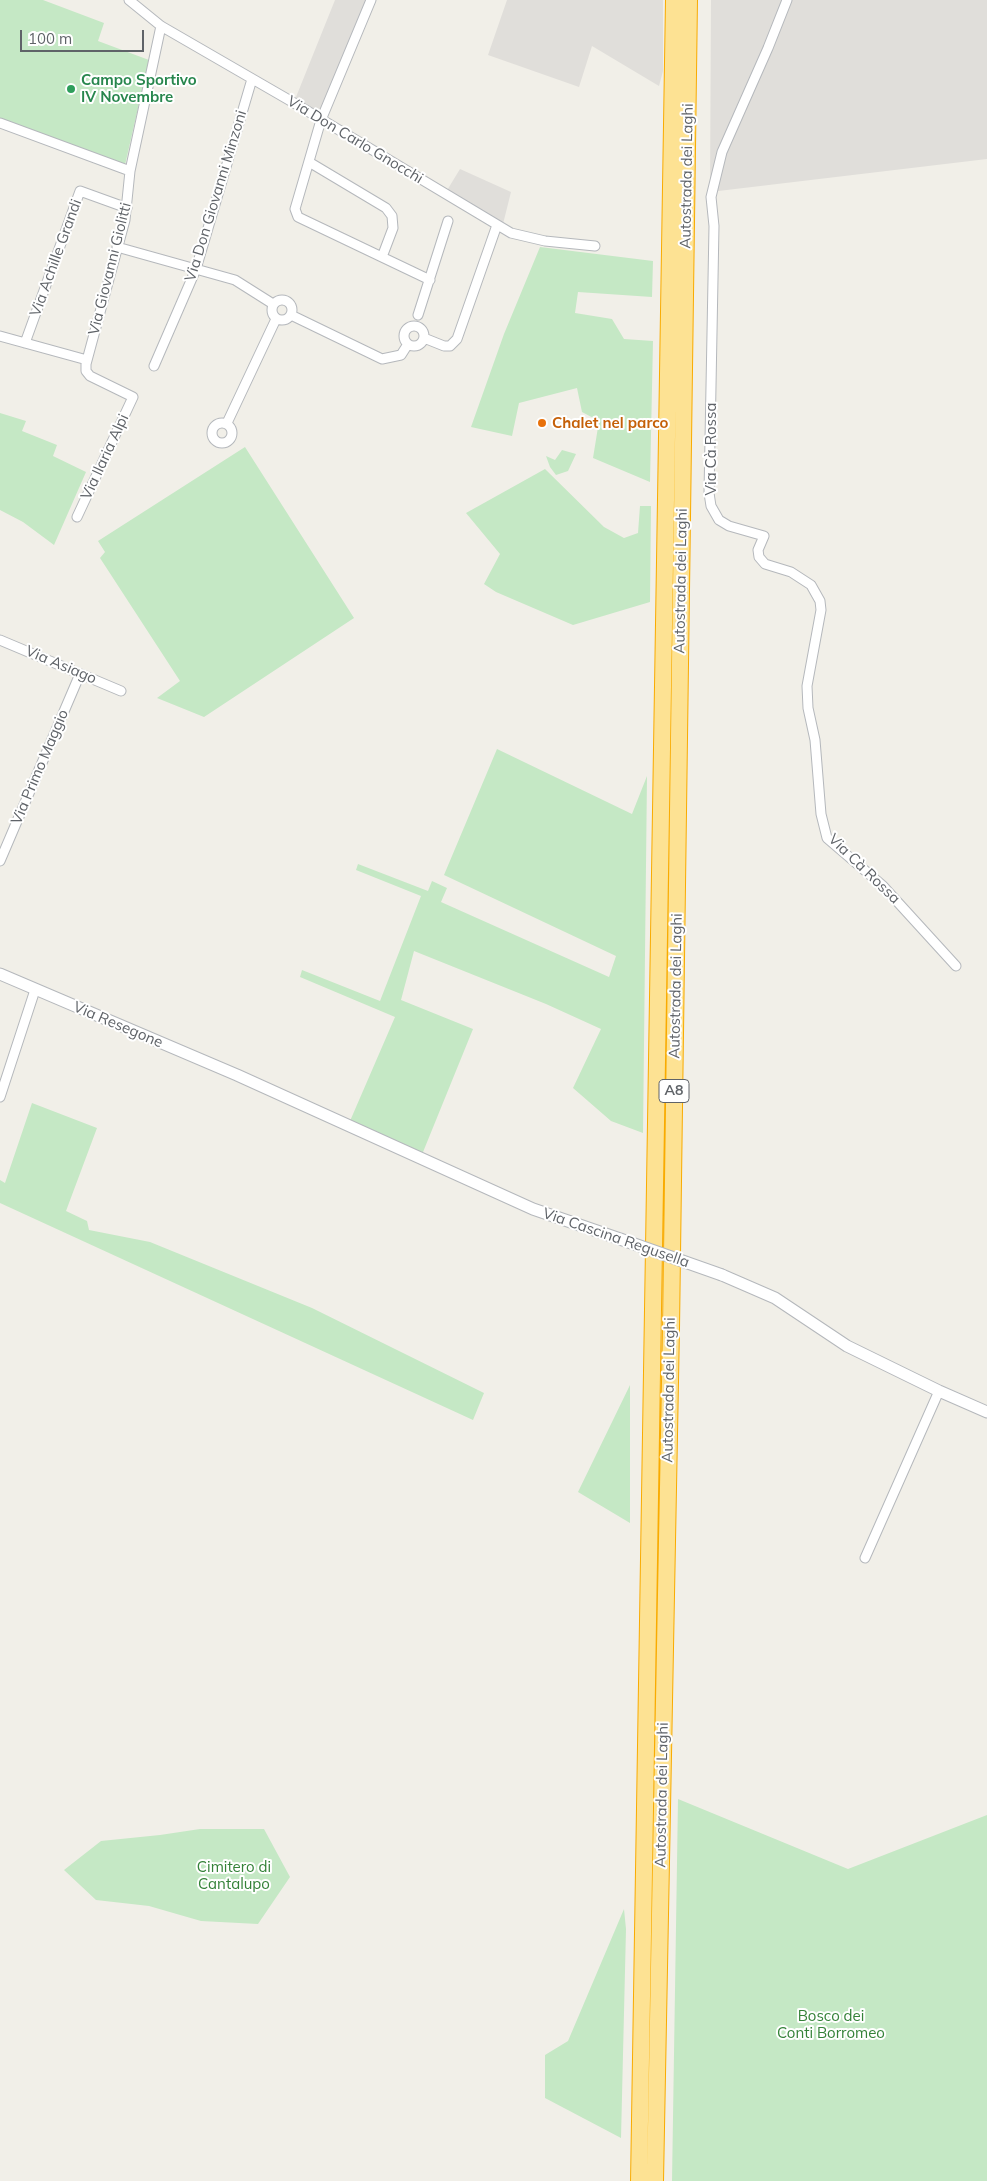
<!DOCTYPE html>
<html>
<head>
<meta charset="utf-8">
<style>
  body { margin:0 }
  #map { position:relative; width:987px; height:2181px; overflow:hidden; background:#f1efe8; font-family:Mulish,sans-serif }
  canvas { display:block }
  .scale { position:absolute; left:20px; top:30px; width:124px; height:22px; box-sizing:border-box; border:2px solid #5f6368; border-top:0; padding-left:6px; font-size:15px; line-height:18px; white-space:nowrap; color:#5f6368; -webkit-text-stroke:4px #fff; paint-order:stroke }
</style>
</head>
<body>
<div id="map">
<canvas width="987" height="2181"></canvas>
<div class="scale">100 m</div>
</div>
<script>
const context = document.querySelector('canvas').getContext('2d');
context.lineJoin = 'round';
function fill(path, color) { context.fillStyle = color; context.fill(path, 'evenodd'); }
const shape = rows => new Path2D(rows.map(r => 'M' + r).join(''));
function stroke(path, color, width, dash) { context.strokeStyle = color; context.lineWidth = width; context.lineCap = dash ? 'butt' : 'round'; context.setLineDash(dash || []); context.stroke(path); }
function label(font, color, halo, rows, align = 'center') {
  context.font = font + ' Mulish,sans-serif'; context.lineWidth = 4; context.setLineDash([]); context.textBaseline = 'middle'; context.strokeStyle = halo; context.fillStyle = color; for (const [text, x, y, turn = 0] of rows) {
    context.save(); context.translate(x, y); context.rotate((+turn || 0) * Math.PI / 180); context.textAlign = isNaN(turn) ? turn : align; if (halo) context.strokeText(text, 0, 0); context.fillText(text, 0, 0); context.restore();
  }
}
fill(shape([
  [335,0,374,0,324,119,294,102],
  [507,0,663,0,663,71,659,86,592,46,579,87,488,55],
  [711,0,987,0,987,159,710,192],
  [460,169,511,192,502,228,446,192]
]), '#e0deda');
fill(shape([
  [0,0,43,0,104,23,98,41,149,60,125,165,0,119],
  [540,247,653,261,652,297,578,292,575,313,612,319,624,339,653,341,650,482,593,458,599,421,582,412,577,388,519,403,512,436,471,427,504,334],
  [0,413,26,421,22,431,57,445,53,456,86,472,54,545,23,522,0,510],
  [245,447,354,618,204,717,157,698,180,681,100,558,105,552,98,541],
  [562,450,576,454,568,471,556,475,550,467,546,456,555,460],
  [545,469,604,527,624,538,638,533,640,506,651,506,650,602,573,625,496,592,484,584,500,554,466,513],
  [497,749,632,814,647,776,643,1133,611,1121,573,1088,601,1029,546,1004,414,951,401,1000,473,1029,421,1157,350,1121,395,1017,300,977,302,970,380,1001,421,896,356,870,358,864,428,891,432,881,447,888,441,902,609,977,616,956,444,875],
  [32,1103,97,1128,66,1211,87,1221,89,1230,150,1242,312,1308,484,1393,473,1420,0,1203,0,1180,5,1183],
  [630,1385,630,1523,578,1492],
  [678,1799,848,1869,987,1815,987,2181,672,2181],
  [200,1829,264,1829,290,1877,258,1924,201,1921,149,1906,96,1900,64,1870,101,1841,160,1835],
  [624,1909,626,1929,621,2138,545,2098,545,2055,568,2041]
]), '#c5e8c5');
const minor = shape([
  [129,0,161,26,289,100,511,233,545,241,595,246],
  [371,0,321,120,295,209,298,217,430,280],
  [787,0,768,48,722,152,711,197,714,226,709,493,711,506,719,520,729,526,764,536,758,550,759,557,765,564,791,572,811,585,820,601,821,610,807,686,808,708,815,740,821,814,827,838,883,886,956,966],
  [0,123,130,171],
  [309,162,386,208,392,216,393,228,382,257],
  [117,247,235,280,273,304],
  '272 310a10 10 0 1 1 20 0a10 10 0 1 1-20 0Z',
  [291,315,382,359,401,355,408,344],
  [418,315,448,221],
  '404 336a10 10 0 1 1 20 0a10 10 0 1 1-20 0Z',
  [0,336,87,360],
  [424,338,444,346,450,346,457,339,497,225],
  [25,343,80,191,127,208],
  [154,366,196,269,252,79],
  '212 433a10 10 0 1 1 20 0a10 10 0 1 1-20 0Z',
  [227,423,276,319],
  [77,517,133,397,90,376,86,371,86,364,125,220,130,171,161,26],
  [0,640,121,691],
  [0,861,80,674],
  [0,1097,35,990],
  [865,1558,939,1391]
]);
const tertiary = shape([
  [0,974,237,1075,533,1209,620,1239],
  [722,1275,775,1298,847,1346,939,1391,987,1412]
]);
const motorway = shape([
  [639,2181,674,0],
  [655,2181,671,1328,689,0]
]);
stroke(minor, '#b5b8bc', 11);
stroke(tertiary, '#b5b8bc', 13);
stroke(motorway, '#f9ab00', 18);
stroke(minor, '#fff', 9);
stroke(tertiary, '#fff', 11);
stroke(motorway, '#fde293', 16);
const tertiaryBridge = shape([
  [620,1239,722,1275]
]);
stroke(tertiaryBridge, '#b5b8bc', 13, []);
stroke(tertiaryBridge, '#fff', 11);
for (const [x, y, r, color] of [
  [71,89,5,"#2e9e5b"],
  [542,423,5,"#e8710a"]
]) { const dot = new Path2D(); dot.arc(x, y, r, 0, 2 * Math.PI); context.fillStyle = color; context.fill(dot); stroke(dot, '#fff', 2); }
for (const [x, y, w] of [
  [674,1091,30]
]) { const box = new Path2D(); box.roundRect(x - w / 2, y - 11.5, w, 23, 4); context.fillStyle = '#fff'; context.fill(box); stroke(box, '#5f6368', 1); }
label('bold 14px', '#5f6368', null, [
  ["A8",674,1091]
]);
label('bold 15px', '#27864d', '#fff', [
  ["Campo Sportivo",81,80],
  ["IV Novembre",81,97]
], 'left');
label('15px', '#5f6368', '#fff', [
  ["Via Don Carlo Gnocchi",355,140,31],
  ["Autostrada dei Laghi",687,176,-89],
  ["Via Don Giovanni Minzoni",216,196,-73],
  ["Via Achille Grandi",56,258,-70],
  ["Via Giovanni Giolitti",110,269,-76],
  ["Via Cà Rossa",711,449,-90],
  ["Via Ilaria Alpi",105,457,-65],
  ["Autostrada dei Laghi",681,581,-89],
  ["Via Asiago",61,665,23],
  ["Via Primo Maggio",40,767,-67],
  ["Via Cà Rossa",864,869,44],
  ["Autostrada dei Laghi",676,986,-89],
  ["Via Resegone",118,1025,23],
  ["Via Cascina Regusella",616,1238,19],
  ["Autostrada dei Laghi",669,1390,-89],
  ["Autostrada dei Laghi",662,1795,-89]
]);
label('bold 15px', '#c56008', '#fff', [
  ["Chalet nel parco",552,423]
], 'left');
label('15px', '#348238', '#fff', [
  ["Cimitero di",234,1867],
  ["Cantalupo",234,1884],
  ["Bosco dei",831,2016],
  ["Conti Borromeo",831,2033]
]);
</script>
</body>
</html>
